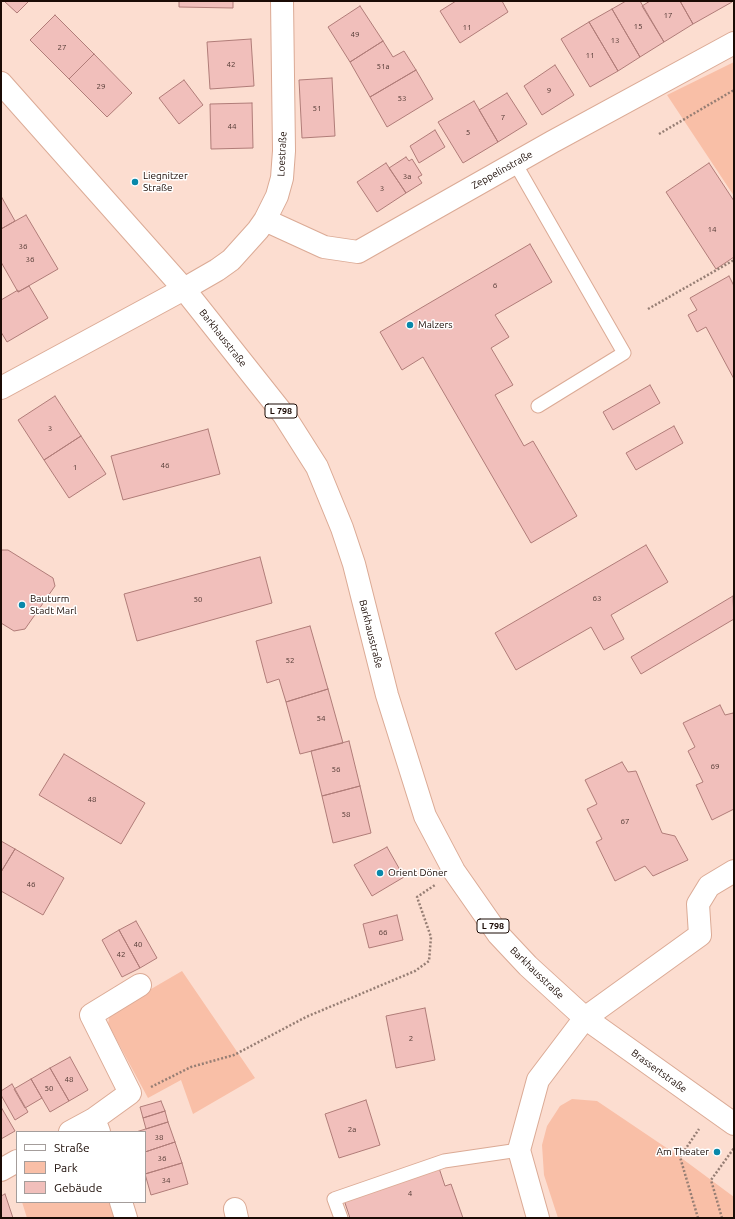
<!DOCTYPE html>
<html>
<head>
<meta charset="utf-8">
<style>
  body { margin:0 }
  #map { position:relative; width:735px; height:1219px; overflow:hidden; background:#fcddd0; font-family:Ubuntu,sans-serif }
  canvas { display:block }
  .frame { position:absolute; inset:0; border:2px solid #1b0b05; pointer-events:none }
  .legend { position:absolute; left:16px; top:1131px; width:130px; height:72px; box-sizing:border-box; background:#fff; border:1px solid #a49d9b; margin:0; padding:5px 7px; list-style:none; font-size:12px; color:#1b0b05 }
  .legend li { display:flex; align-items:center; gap:8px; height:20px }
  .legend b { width:20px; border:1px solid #a49d9b }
</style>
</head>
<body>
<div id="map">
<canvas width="735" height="1219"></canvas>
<div class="frame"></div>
<ul class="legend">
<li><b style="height:5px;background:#fff"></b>Straße</li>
<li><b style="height:11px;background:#f9bfa7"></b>Park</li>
<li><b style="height:11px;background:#f1bfbb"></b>Gebäude</li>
</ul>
</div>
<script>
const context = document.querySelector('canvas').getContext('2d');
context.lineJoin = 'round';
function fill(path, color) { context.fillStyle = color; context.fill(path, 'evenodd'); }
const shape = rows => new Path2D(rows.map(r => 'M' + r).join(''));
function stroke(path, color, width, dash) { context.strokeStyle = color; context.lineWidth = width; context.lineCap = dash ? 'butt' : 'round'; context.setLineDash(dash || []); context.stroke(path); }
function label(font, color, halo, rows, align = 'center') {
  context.font = font + ' Ubuntu,sans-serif'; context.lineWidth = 3; context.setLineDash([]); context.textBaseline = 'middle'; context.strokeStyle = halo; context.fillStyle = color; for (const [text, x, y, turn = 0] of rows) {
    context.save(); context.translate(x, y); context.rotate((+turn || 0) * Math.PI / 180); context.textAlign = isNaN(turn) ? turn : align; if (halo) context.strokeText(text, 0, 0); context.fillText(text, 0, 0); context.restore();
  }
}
fill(shape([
  [734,62,734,196,667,95],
  [182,971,255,1078,193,1114,181,1080,148,1098,108,1024,110,1013],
  [572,1099,597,1101,680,1157,734,1197,734,1218,558,1218,544,1175,542,1145,547,1126,560,1106],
  [22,1202,111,1202,116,1218,27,1218]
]), '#f9bfa7');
const building = shape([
  [4,1,29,1,17,13,4,1],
  [179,1,233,1,233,8,179,7,179,1],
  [456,1,502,1,508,12,460,43,440,11,456,1],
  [626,1,640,1,664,42,640,57,612,9,626,1],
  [650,1,680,1,693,24,664,42,642,6,650,1],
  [680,1,732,1,732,2,693,24,680,1],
  [360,6,383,41,350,62,328,27,360,6],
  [612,9,640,57,618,71,589,22,612,9],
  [55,15,94,54,69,79,30,40,55,15],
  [589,22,618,71,590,87,561,39,589,22],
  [251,39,254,86,210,89,207,42,251,39],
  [383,41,393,57,404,51,416,70,370,97,350,62,383,41],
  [94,54,132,93,107,117,69,79,94,54],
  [555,65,574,95,542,115,524,86,555,65],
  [416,70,433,99,387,127,370,97,416,70],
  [332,78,335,136,302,138,299,80,332,78],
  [184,80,203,105,179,124,159,98,184,80],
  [507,93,527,124,498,142,479,110,507,93],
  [474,101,498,142,463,163,438,122,474,101],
  [252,103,253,148,211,149,210,104,252,103],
  [435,130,445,147,419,163,410,146,435,130],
  [406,157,409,161,412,159,422,175,418,177,422,183,406,193,389,168,406,157],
  [386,163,406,193,377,212,357,182,386,163],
  [709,163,734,201,734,257,716,269,666,192,709,163],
  [1,196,15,221,1,229,1,196],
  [26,215,58,269,18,292,1,262,1,229,26,215],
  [530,244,552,282,495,315,509,337,491,348,513,385,495,395,524,446,533,441,577,516,531,543,423,357,402,370,380,332,530,244],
  [729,276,734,286,734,379,706,327,697,332,688,315,697,310,690,298,729,276],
  [29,286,48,318,7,342,1,332,1,300,18,290,18,292,29,286],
  [650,385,660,403,613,430,603,412,650,385],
  [55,396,81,436,44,460,18,420,55,396],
  [674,426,683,443,636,470,626,453,674,426],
  [208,429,220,474,123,500,111,456,208,429],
  [81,436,106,474,69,498,44,460,81,436],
  [646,545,668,582,611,615,624,639,604,650,591,627,516,670,495,633,646,545],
  [1,550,8,550,53,578,55,586,25,629,14,631,1,623,1,550],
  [260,557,272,603,137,641,124,594,260,557],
  [733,596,734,619,641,674,631,657,733,596],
  [310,626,328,689,286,702,279,679,267,683,256,641,310,626],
  [328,689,343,743,300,754,286,702,328,689],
  [720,705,725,715,733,713,734,715,734,809,712,820,696,785,703,782,688,751,695,747,683,723,720,705],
  [349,741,360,786,322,796,311,751,349,741],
  [64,754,145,803,121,844,39,795,64,754],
  [622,762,628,772,636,771,662,833,675,836,688,860,653,876,645,866,615,881,596,842,602,839,587,809,597,804,585,780,622,762],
  [360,786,371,833,333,843,322,796,360,786],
  [1,841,15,849,1,872,1,841],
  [387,847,404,877,372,896,354,865,387,847],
  [15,849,64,878,43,915,1,891,1,872,15,849],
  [397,915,403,940,369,948,363,924,397,915],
  [136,921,157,958,140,968,119,930,136,921],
  [119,930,140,968,122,977,102,940,119,930],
  [425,1008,435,1060,396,1068,386,1016,425,1008],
  [70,1057,88,1090,69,1101,50,1068,70,1057],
  [50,1068,69,1101,50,1112,31,1079,50,1068],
  [31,1079,42,1098,25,1108,14,1089,31,1079],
  [12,1084,28,1112,15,1120,1,1095,1,1091,12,1084],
  [366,1100,380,1145,339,1158,325,1114,366,1100],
  [161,1101,165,1111,143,1118,140,1107,161,1101],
  [1,1107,15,1131,1,1139,1,1107],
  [165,1111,168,1122,146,1129,143,1118,165,1111],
  [168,1122,175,1142,145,1152,145,1132,136,1132,168,1122],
  [175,1142,182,1163,145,1174,145,1152,175,1142],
  [182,1163,188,1184,151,1195,145,1174,182,1163],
  [439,1168,445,1186,451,1184,463,1218,350,1218,344,1200,439,1168],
  [5,1194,13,1218,1,1218,1,1196,5,1194]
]);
fill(building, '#f1bfbb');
stroke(building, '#b07c78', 1);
const lane = shape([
  [515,163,624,353,538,406],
  [341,1218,334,1199,444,1161,519,1150]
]);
const street = shape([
  [265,220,324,247,358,252,552,142,734,43],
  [1,388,184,289,217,270,231,260,258,230,265,220,277,196,282,178,284,151,282,1],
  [94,1119,130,1093,91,1015,140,985],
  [70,1132,94,1119,99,1132],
  [1,1170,17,1161],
  [121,1202,126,1218],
  [235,1209,237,1218],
  [538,1218,519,1150,538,1080,585,1018,700,935,698,904,709,886,734,871]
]);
const primary = shape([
  [1,83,184,289,284,415,317,467,342,528,354,564,387,695,425,816,454,871,498,934,528,966,585,1018,734,1124]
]);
stroke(lane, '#dbaa95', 15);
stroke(street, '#dbaa95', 24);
stroke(primary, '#dbaa95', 24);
stroke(shape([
  [659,134,734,90],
  [648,309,734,260],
  [151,1087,191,1067,234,1055,306,1017,415,971,429,961,431,937,417,897,435,885],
  [698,1218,680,1157,699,1129],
  [722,1218,711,1180,734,1148]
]), '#967e74', 2.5, [2, 2]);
stroke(lane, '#fff', 13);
stroke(street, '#fff', 22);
stroke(primary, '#fff', 22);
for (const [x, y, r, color] of [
  [135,182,4,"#0888aa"],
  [410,325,4,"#0888aa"],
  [22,605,4,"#0888aa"],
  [380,873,4,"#0888aa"],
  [717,1152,4,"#0888aa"]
]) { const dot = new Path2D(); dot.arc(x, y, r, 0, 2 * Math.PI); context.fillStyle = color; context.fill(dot); stroke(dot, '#fff', 1.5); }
label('8px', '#503832', null, [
  ["17",668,15],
  ["15",638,26],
  ["11",467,27],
  ["49",355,34],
  ["13",615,40],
  ["27",62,47],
  ["11",590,55],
  ["42",231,64],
  ["51a",383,66],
  ["29",101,86],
  ["9",549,90],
  ["53",402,98],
  ["51",317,108],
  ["7",503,117],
  ["44",232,126],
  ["5",468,132],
  ["3a",407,176],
  ["3",382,188],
  ["14",712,229],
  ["36",23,246],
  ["36",30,259],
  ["6",495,285],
  ["3",50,428],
  ["46",165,465],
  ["1",75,467],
  ["63",597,598],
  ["50",198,599],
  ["52",290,660],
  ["54",321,718],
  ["69",715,766],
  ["56",336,769],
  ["48",92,799],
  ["58",346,814],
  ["67",625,821],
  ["46",31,884],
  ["66",383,932],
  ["40",138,944],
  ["42",121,954],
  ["2",411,1038],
  ["48",69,1079],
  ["50",49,1088],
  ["2a",352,1129],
  ["38",159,1137],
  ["36",162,1158],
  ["34",166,1180],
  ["4",410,1193]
]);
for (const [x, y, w] of [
  [281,411,32],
  [493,926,32]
]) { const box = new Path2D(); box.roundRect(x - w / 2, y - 7, w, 14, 3); context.fillStyle = '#fff'; context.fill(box); stroke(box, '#1b0b05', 1); }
label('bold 9px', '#1b0b05', null, [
  ["L 798",281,411],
  ["L 798",493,926]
]);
label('10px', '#1b0b05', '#fff', [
  ["Loestraße",282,154,-87],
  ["Zeppelinstraße",502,170,-29],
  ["Barkhausstraße",223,338,52],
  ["Barkhausstraße",371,634,76],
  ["Barkhausstraße",537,973,44],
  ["Brassertstraße",659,1071,36]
]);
label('10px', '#1b0b05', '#fff', [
  ["Liegnitzer",143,176],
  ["Straße",143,188],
  ["Malzers",418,325],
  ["Bauturm",30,599],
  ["Stadt Marl",30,611],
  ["Orient Döner",388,873],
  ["Am Theater",709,1152,"right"]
], 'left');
</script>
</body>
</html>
